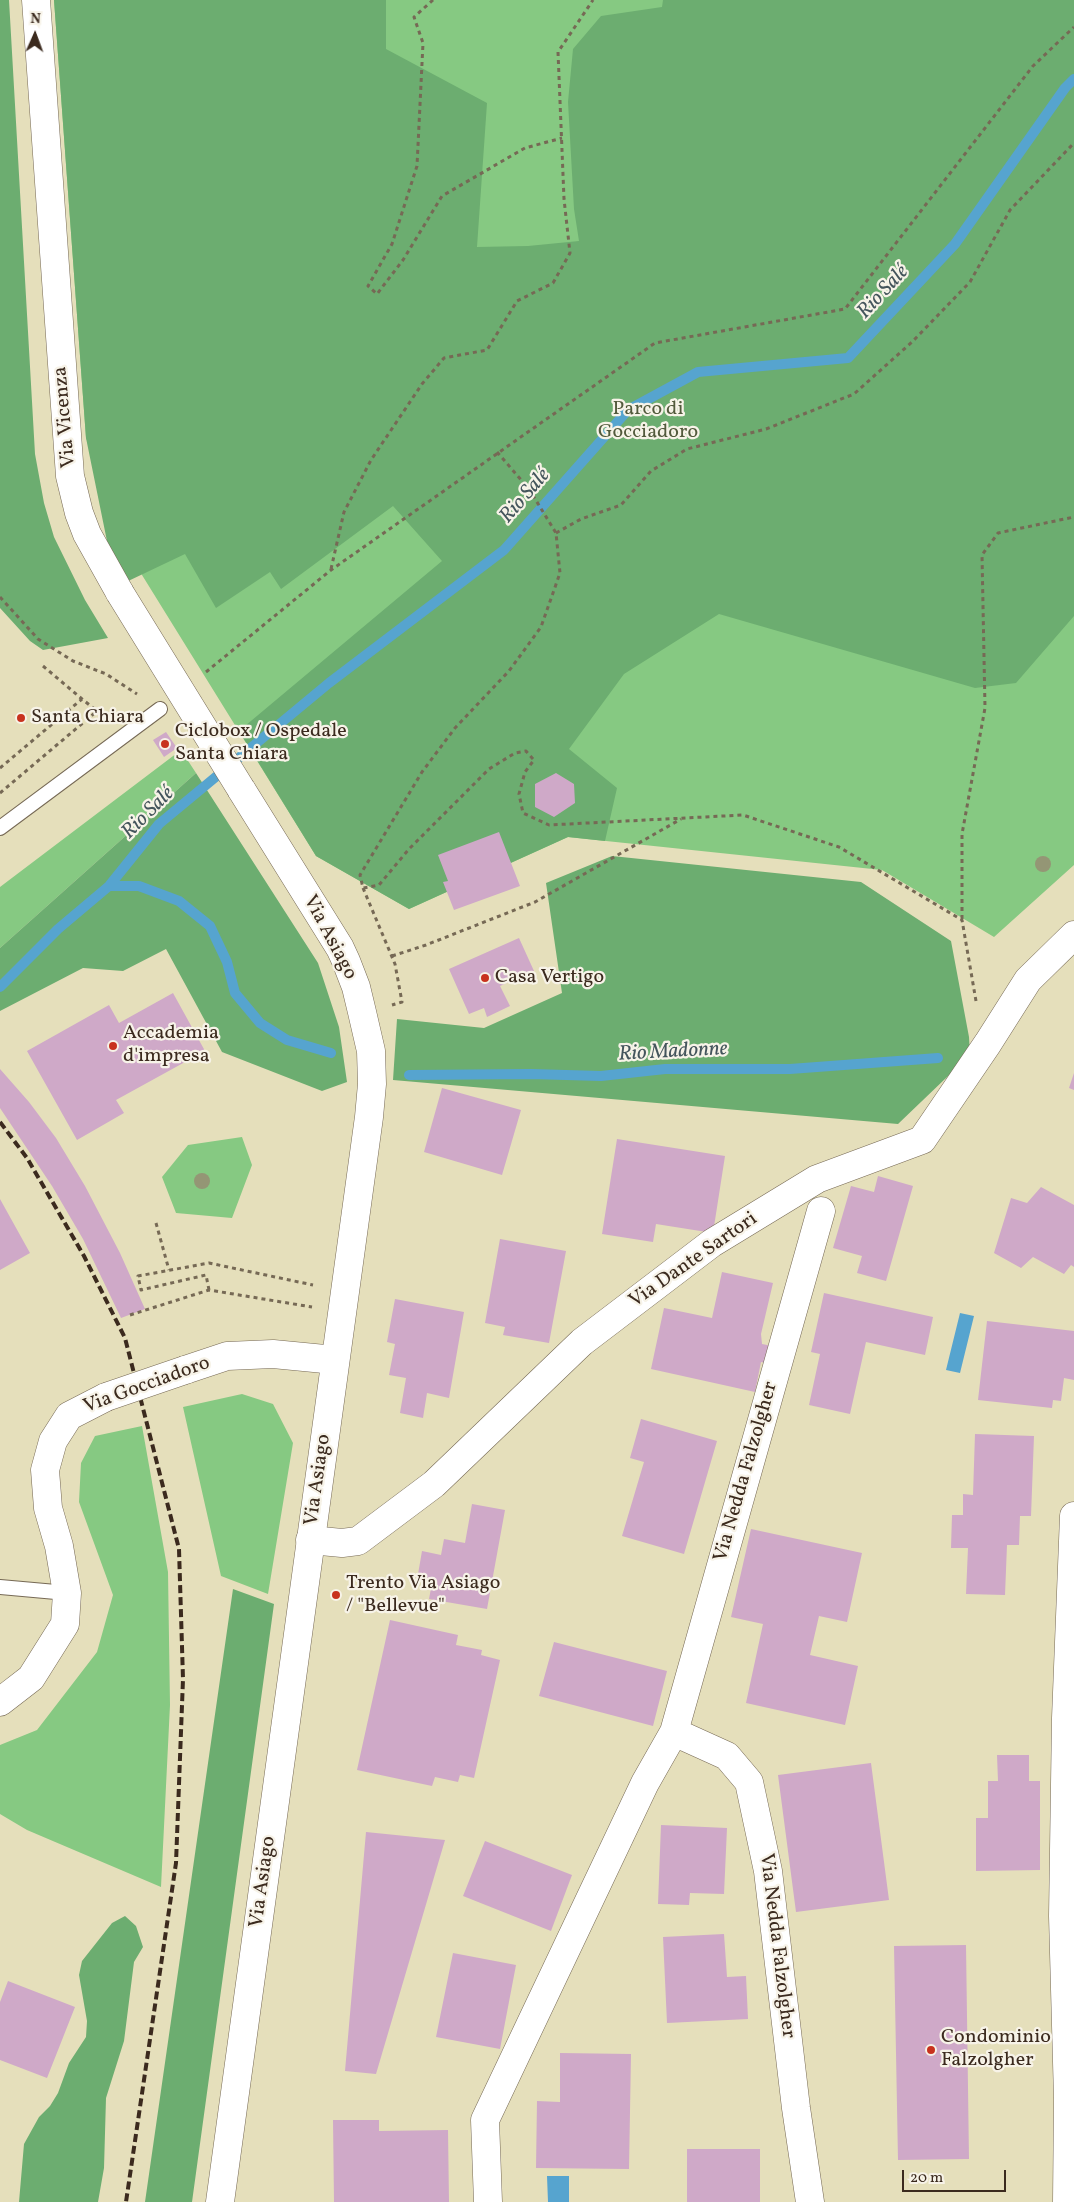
<!DOCTYPE html>
<html>
<head>
<meta charset="utf-8">
<style>
  body { margin:0 }
  #map { position:relative; width:1074px; height:2202px; overflow:hidden; background:#e5dfbb; font-family:Vollkorn,serif }
  canvas { display:block }
  .north { position:absolute; left:10px; top:10px; width:50px; height:50px; -webkit-text-stroke:4px #f7f3e8; paint-order:stroke; rotate:2deg; font-size:14px; font-weight:700; line-height:20px; text-align:center; color:#3b2a1e }
  .north::after { content:''; display:block; margin:auto; width:18px; height:22px; background:#3b2a1e; clip-path:polygon(50% 0,100% 100%,50% 72%,0 100%) }
  .scale { position:absolute; left:902px; top:2170px; width:104px; height:22px; box-sizing:border-box; border:2px solid #3b2a1e; border-top:0; padding-left:6px; font-size:15px; line-height:18px; white-space:nowrap; color:#3b2a1e; -webkit-text-stroke:4px #f7f3e8; paint-order:stroke }
</style>
</head>
<body>
<div id="map">
<canvas width="1074" height="2202"></canvas>
<div class="north">N</div>
<div class="scale">20 m</div>
</div>
<script>
const context = document.querySelector('canvas').getContext('2d');
context.lineJoin = 'round';
function fill(path, color) { context.fillStyle = color; context.fill(path, 'evenodd'); }
const shape = rows => new Path2D(rows.map(r => 'M' + r).join(''));
function stroke(path, color, width, dash) { context.strokeStyle = color; context.lineWidth = width; context.lineCap = dash ? 'butt' : 'round'; context.setLineDash(dash || []); context.stroke(path); }
function label(font, color, halo, rows, align = 'center') {
  context.font = font + ' Vollkorn,serif'; context.lineWidth = 4.5; context.setLineDash([]); context.textBaseline = 'middle'; context.strokeStyle = halo; context.fillStyle = color; for (const [text, x, y, turn = 0] of rows) {
    context.save(); context.translate(x, y); context.rotate((+turn || 0) * Math.PI / 180); context.textAlign = isNaN(turn) ? turn : align; if (halo) context.strokeText(text, 0, 0); context.fillText(text, 0, 0); context.restore();
  }
}
fill(shape([
  [54,0,1074,0,1074,865,994,937,882,870,568,837,409,909,316,856,142,575,86,438],
  [181,750,196,773,0,948,0,887],
  [242,1137,252,1165,232,1218,176,1213,162,1177,188,1145],
  [242,1394,273,1404,293,1443,268,1594,221,1576,183,1407],
  [142,1426,168,1572,170,1705,161,1887,27,1830,0,1814,0,1745,37,1730,97,1652,113,1595,79,1502,81,1463,95,1436]
]), '#86c982');
fill(shape([
  [0,0,9,0,35,454,44,503,54,537,85,600,108,638,43,650,30,641,0,608],
  [54,0,386,0,386,49,487,103,477,247,528,246,579,241,574,209,568,102,573,49,601,16,662,7,663,0,1074,0,1074,616,1016,683,975,688,719,614,624,674,569,749,617,788,605,841,568,837,409,909,316,856,239,731,442,561,393,506,281,589,270,572,216,608,185,554,124,583,108,546,86,438],
  [196,773,318,963,339,1027,347,1082,322,1091,222,1052,166,949,123,971,83,968,0,1011,0,948],
  [612,856,861,882,951,941,969,1037,970,1055,898,1124,393,1080,397,1019,484,1028,562,993,546,883],
  [233,1589,274,1604,192,2202,145,2202],
  [125,1916,136,1926,143,1947,134,1962,124,2041,106,2098,104,2168,98,2202,19,2202,24,2144,39,2117,50,2106,58,2093,69,2063,86,2037,87,2021,79,1975,82,1961,112,1923]
]), '#6cad70');
fill(shape([
  [960,1313,974,1316,960,1373,946,1370],
  [547,2176,569,2176,569,2202,548,2202]
]), '#56a4cf');
stroke(shape([
  [109,886,139,886,179,901,210,926,227,962,235,993,260,1023,287,1040,331,1053],
  [0,987,58,929,109,886,159,824,329,683,504,550,628,410,698,372,848,358,955,244,1065,88,1074,79],
  [409,1075,531,1074,601,1076,665,1069,790,1069,938,1058]
]), '#56a4cf', 10);
fill(shape([
  [166,732,177,748,164,757,153,740],
  [556,773,574,784,575,803,554,817,535,807,535,784],
  [499,832,520,886,454,910,443,882,448,881,438,855],
  [519,938,534,971,500,986,510,1006,487,1017,484,1008,469,1014,449,969],
  [173,993,205,1051,116,1100,124,1113,77,1140,27,1051,109,1005,119,1023],
  [0,1069,29,1102,56,1138,85,1186,120,1253,145,1309,121,1318,83,1239,52,1186,0,1108],
  [1074,1073,1074,1090,1069,1088],
  [442,1088,521,1110,502,1175,424,1152],
  [617,1139,725,1156,713,1233,656,1224,653,1242,602,1234],
  [878,1176,913,1186,886,1281,857,1273,862,1256,833,1248,851,1186,874,1192],
  [1041,1187,1074,1205,1074,1267,1071,1265,1064,1274,1033,1257,1021,1268,994,1253,1011,1198,1027,1203],
  [0,1199,30,1253,0,1270],
  [500,1239,566,1251,549,1343,503,1335,505,1327,485,1323],
  [722,1272,773,1283,761,1334,762,1344,777,1347,773,1365,761,1362,755,1392,651,1369,664,1308,712,1318],
  [824,1293,933,1317,925,1355,866,1342,850,1414,809,1405,820,1354,811,1352],
  [395,1299,464,1312,449,1398,427,1393,423,1418,400,1413,406,1378,389,1375,395,1344,387,1342],
  [987,1321,1074,1331,1074,1380,1064,1378,1061,1401,1053,1400,1052,1408,978,1400],
  [641,1419,717,1441,684,1554,622,1536,644,1462,630,1458],
  [975,1434,1034,1436,1031,1516,1020,1516,1019,1545,1007,1545,1005,1595,966,1594,968,1548,951,1548,952,1515,963,1515,963,1494,973,1495],
  [472,1504,505,1510,487,1609,429,1599,432,1583,417,1580,422,1551,441,1555,444,1539,465,1543],
  [751,1529,862,1553,847,1622,819,1616,810,1655,858,1666,845,1725,746,1703,763,1624,731,1617],
  [390,1620,458,1635,456,1645,482,1650,481,1655,500,1660,474,1778,460,1775,458,1782,435,1777,432,1786,357,1770],
  [554,1642,667,1671,653,1726,539,1696],
  [997,1755,1029,1755,1029,1781,1040,1781,1040,1870,976,1871,976,1818,988,1818,988,1781,998,1781],
  [871,1763,889,1900,796,1912,778,1775],
  [661,1825,727,1828,724,1894,690,1893,689,1905,658,1904],
  [366,1832,445,1840,376,2074,345,2071],
  [485,1841,572,1875,551,1931,463,1896],
  [724,1934,727,1977,746,1976,748,2019,667,2023,663,1937],
  [966,1945,969,2159,898,2160,894,1946],
  [453,1953,516,1965,500,2049,436,2037],
  [8,1981,75,2007,47,2078,0,2060,0,2002],
  [560,2053,631,2054,629,2169,536,2168,537,2101,560,2102],
  [333,2120,379,2120,379,2131,448,2130,449,2202,334,2202],
  [687,2149,760,2149,760,2202,687,2202]
]), '#cfa9c8');
const service = shape([
  [0,828,160,709],
  [0,1587,67,1593]
]);
const minor = shape([
  [310,1540,342,1543,358,1541,434,1484,582,1342,712,1243,817,1179,922,1140,988,1043,1028,980,1074,935],
  [674,1732,727,1756,749,1782,768,1871,796,2108,810,2202],
  [488,2202,485,2120,645,1783,674,1732,821,1211],
  [1067,2202,1068,2098,1063,1916,1066,1718,1074,1516]
]);
const tertiary = shape([
  [185,1370,227,1356,273,1354,335,1360],
  [0,1702,31,1678,65,1624,67,1593,59,1546,48,1508,45,1470,53,1441,69,1416,106,1397]
]);
const secondary = shape([
  [36,0,70,476,79,513,87,534,120,593],
  [220,2202,369,1117,372,1084,371,1051,362,1012,356,987,346,961,340,948,241,789]
]);
stroke(service, '#766955', 16);
stroke(minor, '#766955', 29);
stroke(tertiary, '#766955', 29);
stroke(secondary, '#766955', 29);
stroke(shape([
  [433,0,414,17,423,43,417,166,392,244,368,286,377,294,403,260,442,196,525,148,562,138],
  [497,452,529,489,556,533,560,573,541,627,509,671,455,728,422,772,360,875,363,888,379,885,409,849,489,769,515,753,526,751,534,760,525,772,519,794,523,813,549,825,743,815,839,847,962,920,976,1001],
  [556,533,581,519,621,505,651,471,687,449,766,429,854,394,912,342,970,282,1010,210,1074,143],
  [331,569,344,512,371,460,422,384,444,358,487,350,517,301,553,283,570,253,564,199,558,52,593,0],
  [0,597,38,639,73,661,106,674,137,694],
  [43,666,82,699],
  [206,672,331,570,655,343,845,309,1033,66,1074,27],
  [0,768,82,699,107,719],
  [0,793,97,711],
  [363,888,395,964,402,1002,392,1005],
  [962,919,962,834,985,708,982,555,998,533,1074,517],
  [392,956,426,945,535,902,681,819],
  [156,1223,169,1270],
  [209,1290,206,1275,141,1290,138,1276,209,1263,313,1285],
  [130,1315,209,1290,312,1307]
]), '#766955', 3, [4, 4]);
stroke(service, '#fff', 14);
stroke(minor, '#fff', 28);
stroke(tertiary, '#fff', 28);
stroke(secondary, '#fff', 28);
stroke(shape([
  [0,1122,27,1158,84,1256,125,1338,179,1549,183,1679,176,1863,126,2202]
]), '#3b2a1e', 4, [8, 4]);
const tertiaryBridge = shape([
  [106,1397,185,1370]
]);
const secondaryBridge = shape([
  [120,593,241,789]
]);
stroke(tertiaryBridge, '#766955', 29, []);
stroke(secondaryBridge, '#766955', 29, []);
stroke(tertiaryBridge, '#fff', 28);
stroke(secondaryBridge, '#fff', 28);
context.fillStyle = '#949675';
for (const [x, y] of [
  [1043,864],
  [202,1181]
]) { context.beginPath(); context.arc(x, y, 8, 0, 2 * Math.PI); context.fill(); }
for (const [x, y, r, color] of [
  [21,718,5,"#c8321e"],
  [165,744,5,"#c8321e"],
  [485,978,5,"#c8321e"],
  [113,1046,5,"#c8321e"],
  [336,1595,5,"#c8321e"],
  [931,2050,5,"#c8321e"]
]) { const dot = new Path2D(); dot.arc(x, y, r, 0, 2 * Math.PI); context.fillStyle = color; context.fill(dot); stroke(dot, '#f7f3e8', 2); }
label('20px', '#525a3c', '#f7f3e8', [
  ["Parco di",648,410],
  ["Gocciadoro",648,433]
]);
label('20px', '#3b2a1e', '#f7f3e8', [
  ["Via Vicenza",66,417,-95],
  ["Via Asiago",329,938,62],
  ["Via Dante Sartori",694,1261,-35],
  ["Via Gocciadoro",147,1386,-20],
  ["Via Nedda Falzolgher",747,1472,-74],
  ["Via Asiago",319,1480,-82],
  ["Via Asiago",264,1882,-82],
  ["Via Nedda Falzolgher",776,1946,83]
]);
label('20px', '#3b2a1e', '#f7f3e8', [
  ["Santa Chiara",31,718],
  ["Ciclobox / Ospedale",175,732],
  ["Santa Chiara",175,755],
  ["Casa Vertigo",495,978],
  ["Accademia",123,1034],
  ["d'impresa",123,1057],
  ["Trento Via Asiago",346,1584],
  ["/ \"Bellevue\"",346,1607],
  ["Condominio",941,2038],
  ["Falzolgher",941,2061]
], 'left');
label('italic 21px', '#44555c', '#f7f3e8', [
  ["Rio Salé",884,293,-47],
  ["Rio Salé",526,497,-49],
  ["Rio Salé",149,814,-45],
  ["Rio Madonne",673,1053,-3]
]);
</script>
</body>
</html>
